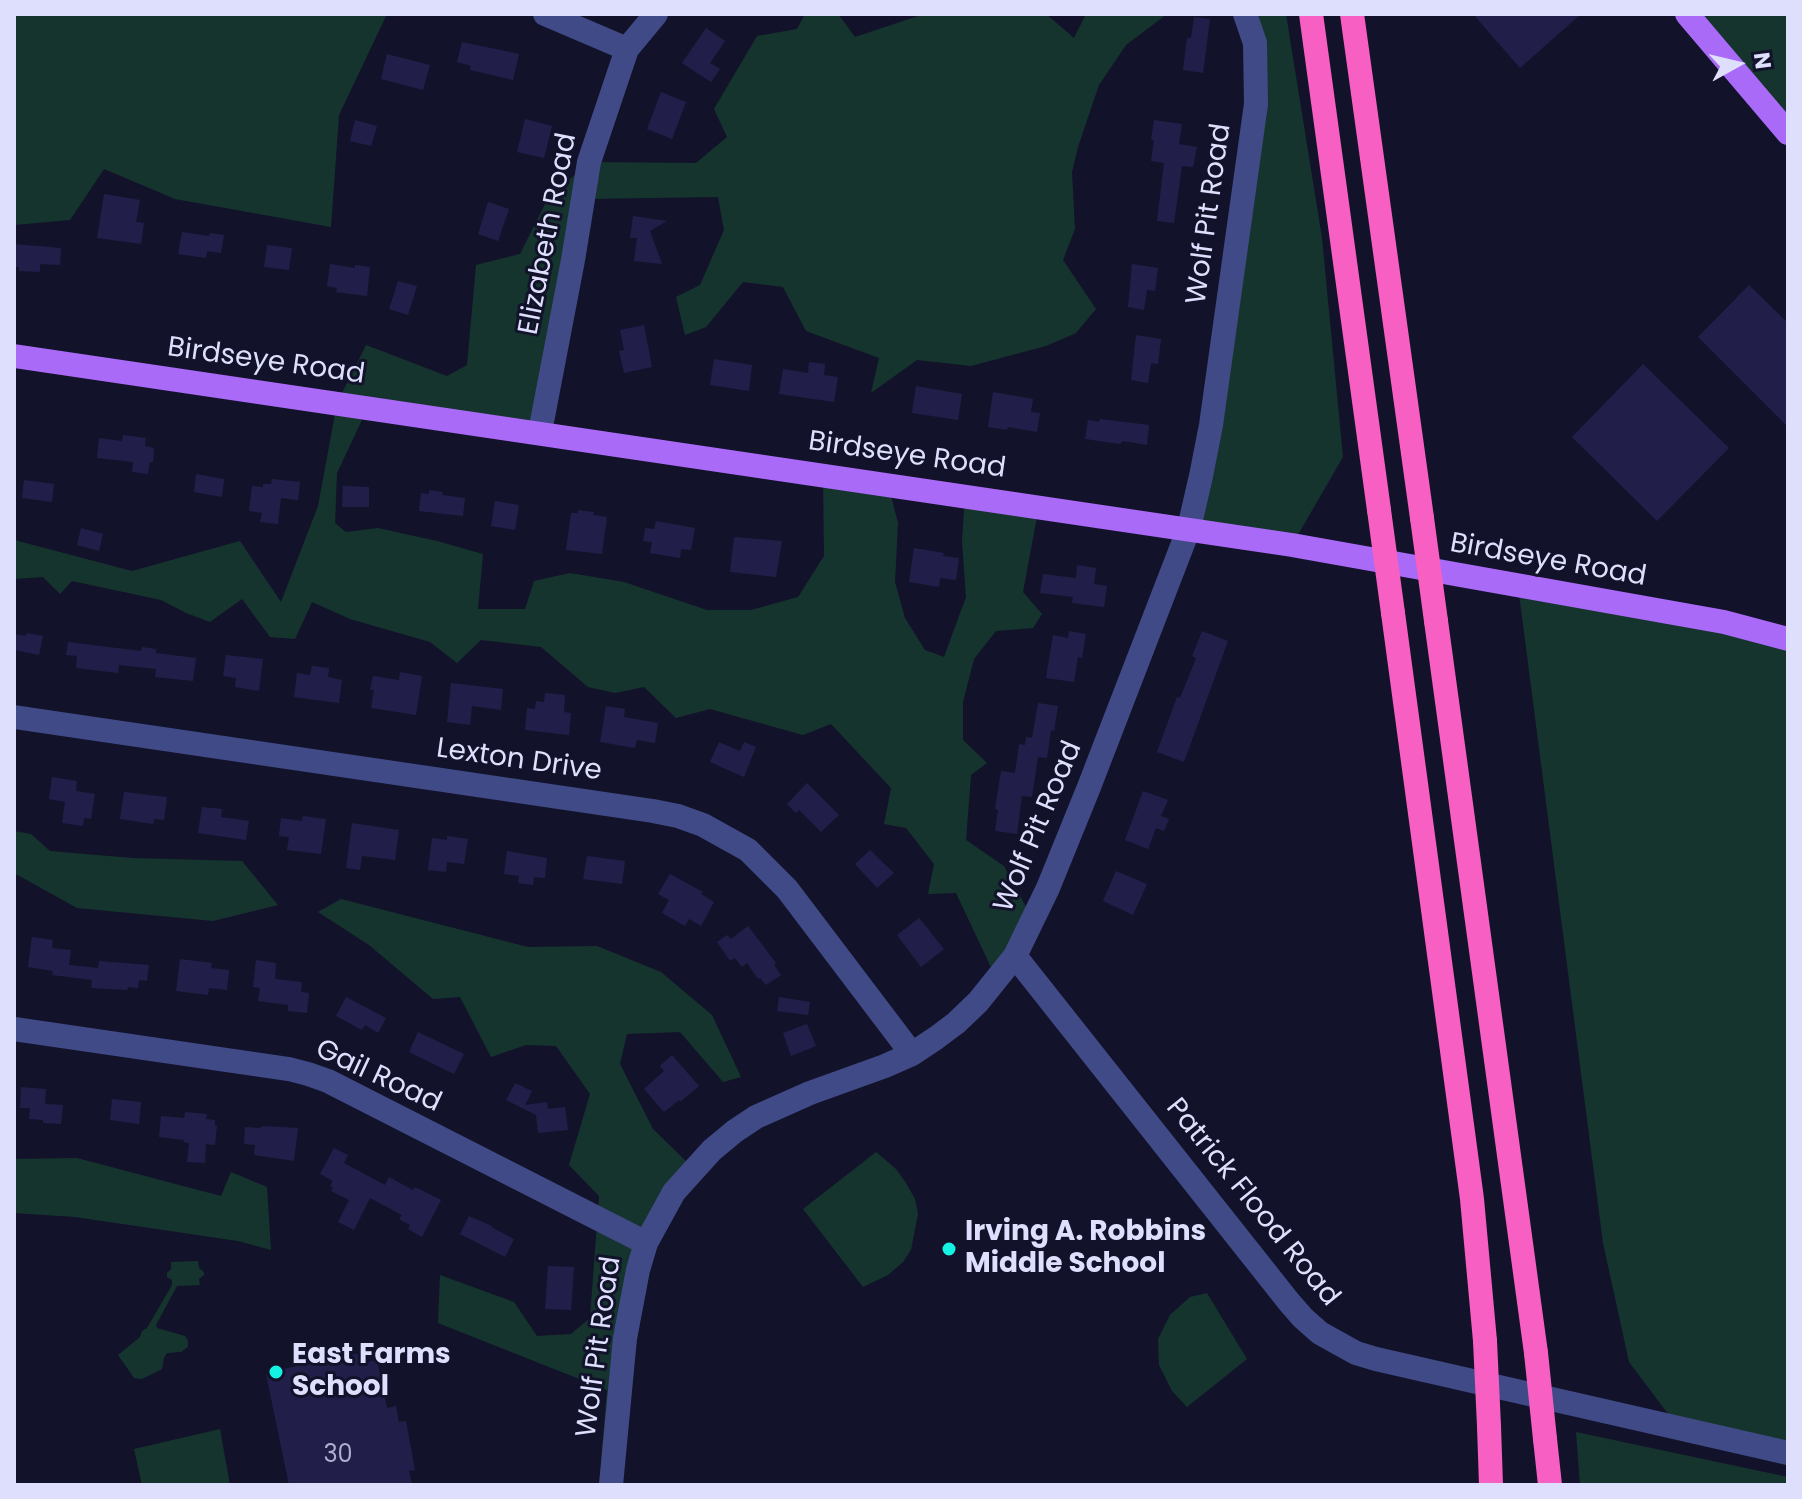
<!DOCTYPE html>
<html>
<head>
<meta charset="utf-8">
<style>
  body { margin:0 }
  #map { position:relative; width:1802px; height:1499px; overflow:hidden; background:#12132a; font-family:Poppins,sans-serif }
  canvas { display:block }
  .frame { position:absolute; inset:0; border:16px solid #dedffd; pointer-events:none }
  .north { position:absolute; left:1698px; top:24px; width:80px; height:80px; -webkit-text-stroke:6px #12132a; paint-order:stroke; rotate:82deg; font-size:22px; font-weight:700; line-height:32px; text-align:center; color:#dedffd }
  .north::after { content:''; display:block; margin:auto; width:28px; height:36px; background:#dedffd; clip-path:polygon(50% 0,100% 100%,50% 72%,0 100%) }
</style>
</head>
<body>
<div id="map">
<canvas width="1802" height="1499"></canvas>
<div class="frame"></div>
<div class="north">N</div>
</div>
<script>
const context = document.querySelector('canvas').getContext('2d');
context.lineJoin = 'round';
function fill(path, color) { context.fillStyle = color; context.fill(path, 'evenodd'); }
const shape = rows => new Path2D(rows.map(r => 'M' + r).join(''));
function stroke(path, color, width, dash) { context.strokeStyle = color; context.lineWidth = width; context.lineCap = dash ? 'butt' : 'round'; context.setLineDash(dash || []); context.stroke(path); }
function label(font, color, halo, rows, align = 'center') {
  context.font = font + ' Poppins,sans-serif'; context.lineWidth = 6; context.setLineDash([]); context.textBaseline = 'middle'; context.strokeStyle = halo; context.fillStyle = color; for (const [text, x, y, turn = 0] of rows) {
    context.save(); context.translate(x, y); context.rotate((+turn || 0) * Math.PI / 180); context.textAlign = isNaN(turn) ? turn : align; if (halo) context.strokeText(text, 0, 0); context.fillText(text, 0, 0); context.restore();
  }
}
fill(shape([
  [14,14,387,14,339,115,331,227,175,199,104,169,70,220,14,225],
  [805,14,838,14,855,37,924,14,1046,14,1074,38,1086,14,1167,14,1126,45,1099,85,1078,147,1072,172,1075,229,1063,260,1096,309,1076,333,1046,346,971,366,917,360,871,393,879,358,806,331,783,287,743,282,706,327,685,335,676,297,700,285,724,230,718,197,583,199,540,432,368,407,337,473,335,523,346,532,378,528,437,541,483,554,478,609,525,609,534,581,570,573,624,582,707,610,751,610,798,597,824,556,823,474,888,484,898,523,895,582,905,618,925,650,944,657,966,597,962,541,965,495,1039,506,1023,592,1042,614,1033,628,996,631,974,659,963,702,963,740,987,763,971,775,966,840,1004,866,1033,920,997,980,956,893,928,894,934,864,906,828,884,824,891,788,831,724,803,735,710,709,676,718,644,687,615,693,588,687,541,647,481,640,457,663,430,642,350,619,312,602,295,639,270,637,242,599,210,622,186,613,161,600,72,581,60,594,43,577,14,579,14,538,18,541,132,571,240,541,281,602,318,506,337,403,366,345,447,376,467,365,476,265,520,254,547,200,589,162,696,163,727,137,714,109,757,36,797,29],
  [1245,14,1286,14,1322,238,1343,457,1292,545,1189,528,1256,104],
  [1698,14,1788,14,1788,133],
  [1518,586,1788,639,1788,1453,1678,1427,1629,1362,1603,1243],
  [14,831,31,834,50,851,132,858,242,861,278,905,213,921,77,908,14,873],
  [341,899,528,947,597,946,661,972,712,1015,741,1077,723,1082,680,1032,627,1034,620,1064,653,1129,693,1168,659,1217,611,1485,599,1485,607,1390,438,1323,440,1275,514,1302,537,1336,571,1334,590,1318,599,1196,569,1165,590,1094,556,1046,526,1045,491,1057,460,997,433,999,369,945,318,912],
  [876,1152,896,1169,906,1183,915,1199,918,1214,911,1250,903,1262,888,1275,863,1287,803,1209],
  [77,1158,221,1196,231,1172,267,1187,271,1250,238,1241,75,1217,14,1213,14,1159],
  [198,1261,199,1268,204,1272,204,1275,199,1279,200,1285,177,1286,156,1325,157,1328,185,1336,188,1341,188,1347,181,1352,167,1353,164,1358,162,1369,142,1379,134,1378,118,1355,140,1337,142,1331,147,1328,172,1285,172,1280,167,1277,167,1273,171,1269,171,1262],
  [1207,1293,1247,1359,1187,1407,1172,1391,1159,1365,1158,1339,1170,1315,1190,1297],
  [220,1429,230,1485,142,1485,134,1449],
  [1576,1432,1788,1477,1788,1485,1580,1485]
]), '#16342e');
fill(shape([
  [1473,14,1581,14,1520,68],
  [1194,17,1210,19,1203,73,1183,70,1187,38,1191,38],
  [706,28,725,41,710,63,720,69,711,82,682,63],
  [462,42,519,54,513,80,470,70,471,66,457,62],
  [387,54,430,65,423,90,381,79],
  [661,92,686,102,672,139,647,129],
  [525,119,552,126,544,158,517,152],
  [355,120,377,126,371,146,350,141],
  [1154,120,1182,124,1179,144,1197,147,1193,167,1182,166,1174,223,1157,221,1164,163,1151,161,1154,140,1151,140],
  [104,194,140,200,136,222,144,223,141,244,97,238],
  [488,202,509,209,498,241,478,234],
  [633,216,667,221,650,231,662,264,634,261,637,238,630,238],
  [182,232,209,236,210,233,224,235,221,253,207,251,206,258,178,254],
  [14,244,61,248,60,265,40,264,40,272,19,271,19,267,14,267],
  [267,245,292,248,289,270,264,267],
  [330,264,355,268,355,265,370,267,367,296,336,292,337,288,327,286],
  [1132,264,1158,268,1155,291,1147,290,1144,310,1128,307],
  [398,281,417,286,408,315,389,309],
  [1749,285,1788,323,1788,427,1698,337],
  [644,325,652,367,624,373,619,351,624,350,620,330],
  [1136,335,1161,339,1158,364,1151,363,1148,383,1131,380],
  [714,359,752,365,749,391,710,385],
  [809,362,825,364,824,375,838,377,834,402,779,394,783,369,808,373],
  [1643,364,1729,448,1657,521,1572,437],
  [916,386,962,394,958,420,912,413],
  [993,392,1033,399,1031,412,1040,413,1037,432,1008,427,1007,430,988,427],
  [1100,419,1149,425,1147,445,1123,441,1120,444,1085,439,1088,420,1099,422],
  [123,435,146,438,145,446,154,448,153,462,150,462,148,474,132,472,133,462,97,458,99,438,122,441],
  [196,474,224,479,222,497,194,492],
  [272,479,300,482,298,500,281,498,278,524,260,522,262,513,249,511,252,486,263,487,263,484,271,484],
  [24,480,54,484,52,502,22,498],
  [343,486,369,487,369,507,342,507],
  [429,490,443,492,442,495,465,498,463,516,419,511,421,493,429,494],
  [495,501,519,505,515,530,491,526],
  [578,510,594,512,593,515,607,517,602,554,566,550,571,513,578,513],
  [656,521,695,528,691,550,681,549,680,558,650,553,652,542,643,541,645,528,654,529],
  [81,528,103,534,99,551,77,545],
  [734,537,782,541,776,577,730,572],
  [914,548,944,553,943,556,959,558,956,580,940,578,939,587,909,582],
  [1077,565,1096,568,1094,584,1107,586,1104,607,1072,603,1073,597,1040,593,1043,574,1076,578],
  [1069,631,1086,634,1082,658,1078,657,1074,682,1046,678,1053,635,1068,638],
  [1202,631,1228,641,1184,762,1157,752,1177,697,1180,698,1196,658,1192,656],
  [27,633,43,636,39,655,14,650,14,634,26,636],
  [68,642,141,651,142,647,156,649,156,653,196,658,193,681,155,677,156,669,119,665,118,673,76,668,77,656,66,655],
  [226,655,263,659,259,691,235,687,236,678,223,676],
  [312,666,329,668,328,677,342,680,339,703,294,697,297,673,310,675],
  [400,672,422,676,416,715,371,708,374,690,370,690,373,676,399,680],
  [451,683,503,689,501,710,472,706,470,725,447,722],
  [545,693,565,695,564,712,571,713,569,735,525,730,527,708,535,709,536,701,544,702],
  [1038,703,1058,706,1054,731,1051,730,1047,758,1038,757,1032,797,1022,796,1017,834,995,831,998,810,995,809,1001,771,1015,773,1019,744,1025,745,1026,737,1032,738],
  [606,706,625,709,624,717,658,723,655,743,637,740,635,748,600,742],
  [719,742,740,751,744,742,756,747,744,777,710,762],
  [52,777,77,781,76,791,95,794,91,819,84,818,83,826,62,823,65,802,49,799],
  [807,783,839,815,821,832,799,810,796,813,787,804],
  [1143,791,1168,800,1161,816,1169,819,1164,831,1156,828,1148,849,1125,840],
  [124,792,167,797,164,820,154,819,153,824,120,819],
  [202,807,222,809,221,817,249,821,246,840,198,833],
  [303,816,326,819,321,854,287,850,289,837,279,836,281,818,302,821],
  [352,823,399,830,395,860,362,856,360,870,346,868],
  [447,836,468,839,464,864,447,862,446,872,428,870,432,838,447,840],
  [870,850,894,873,877,888,855,864],
  [507,851,547,858,545,878,534,877,533,885,518,883,519,876,504,874],
  [587,856,625,861,622,884,583,879],
  [1116,871,1147,884,1133,915,1103,901],
  [670,874,703,892,701,894,714,902,701,926,689,919,685,926,662,913,669,900,658,894],
  [919,918,944,949,921,967,897,935],
  [748,926,776,963,774,965,781,975,766,985,760,978,758,979,747,963,742,967,735,958,730,961,717,942,727,935,731,939],
  [32,937,53,940,52,948,71,950,69,965,98,968,99,961,149,965,147,981,139,980,138,988,128,987,127,990,91,988,92,980,52,975,53,971,28,967],
  [180,959,212,963,211,968,229,970,227,990,209,988,208,995,176,991],
  [256,960,276,963,275,979,302,982,301,992,309,993,307,1013,288,1011,288,1005,258,1001,260,988,253,987],
  [346,997,386,1018,378,1033,365,1025,362,1030,336,1016],
  [779,997,810,1002,808,1015,777,1011],
  [807,1024,816,1046,791,1056,783,1033],
  [418,1032,464,1054,454,1074,409,1052],
  [672,1055,699,1086,680,1102,679,1100,664,1112,644,1089,664,1071,660,1066],
  [515,1083,532,1091,525,1105,547,1102,548,1109,565,1107,568,1130,538,1133,536,1115,506,1100],
  [21,1087,46,1089,45,1104,63,1105,61,1124,43,1123,43,1120,29,1119,30,1108,20,1108],
  [112,1099,141,1102,139,1124,110,1120],
  [185,1112,207,1114,206,1119,215,1120,215,1125,217,1126,215,1145,206,1144,205,1163,187,1162,189,1143,183,1142,184,1140,159,1137,161,1116,184,1118],
  [263,1126,298,1128,294,1161,254,1155,255,1145,244,1144,245,1127,259,1128],
  [334,1148,348,1155,344,1163,385,1185,389,1177,413,1190,415,1187,441,1200,422,1237,408,1229,410,1225,399,1219,402,1215,370,1198,354,1230,338,1222,349,1200,331,1191,333,1187,330,1186,333,1181,320,1174],
  [469,1216,492,1226,491,1227,514,1239,505,1257,460,1234],
  [548,1266,574,1267,571,1310,545,1309],
  [365,1352,366,1362,377,1360,387,1408,396,1406,399,1422,406,1421,415,1470,409,1471,412,1485,289,1485,266,1374,269,1374,269,1372]
]), '#211f4a');
stroke(shape([
  [545,14,627,49],
  [540,432,573,260,589,162,627,49,656,14],
  [14,717,653,811,678,816,703,825,748,850,787,889,912,1054],
  [1015,956,1289,1302,1303,1318,1320,1333,1356,1353,1376,1359,1788,1453],
  [14,1029,289,1069,308,1074,328,1081,646,1243],
  [611,1485,625,1338,638,1270,646,1243,674,1192,712,1150,735,1131,756,1117,810,1093,885,1066,912,1054,936,1038,956,1023,978,1002,1015,956,1048,888,1089,787,1189,528,1201,476,1211,425,1256,104,1255,43,1245,14]
]), '#404a87', 24);
stroke(shape([
  [1687,14,1788,133],
  [14,356,1292,545,1724,622,1788,639]
]), '#aa6af8', 24);
stroke(shape([
  [1311,14,1379,510],
  [1352,14,1422,518],
  [1393,613,1472,1199,1485,1341],
  [1436,621,1536,1353],
  [1489,1426,1491,1485],
  [1545,1439,1550,1485]
]), '#f75fc2', 24);
stroke(shape([
  [1379,510,1393,613],
  [1422,518,1436,621],
  [1485,1341,1489,1426],
  [1536,1353,1545,1439]
]), '#f75fc2', 24);
for (const [x, y, r, color] of [
  [949,1249,8,"#14f3e3"],
  [276,1372,8,"#14f3e3"]
]) { const dot = new Path2D(); dot.arc(x, y, r, 0, 2 * Math.PI); context.fillStyle = color; context.fill(dot); stroke(dot, '#12132a', 3); }
label('24px', '#afafd0', null, [
  ["30",338,1456]
]);
label('28px', '#dedffd', '#12132a', [
  ["Wolf Pit Road",1210,214,-82],
  ["Elizabeth Road",549,234,-79],
  ["Birdseye Road",266,362,8],
  ["Birdseye Road",907,456,8],
  ["Birdseye Road",1548,561,10],
  ["Lexton Drive",519,761,8],
  ["Wolf Pit Road",1039,827,-67],
  ["Gail Road",378,1077,25],
  ["Patrick Flood Road",1252,1203,51],
  ["Wolf Pit Road",600,1347,-82]
]);
label('bold 28px', '#dedffd', '#12132a', [
  ["Irving A. Robbins",965,1233],
  ["Middle School",965,1265],
  ["East Farms",292,1356],
  ["School",292,1388]
], 'left');
</script>
</body>
</html>
